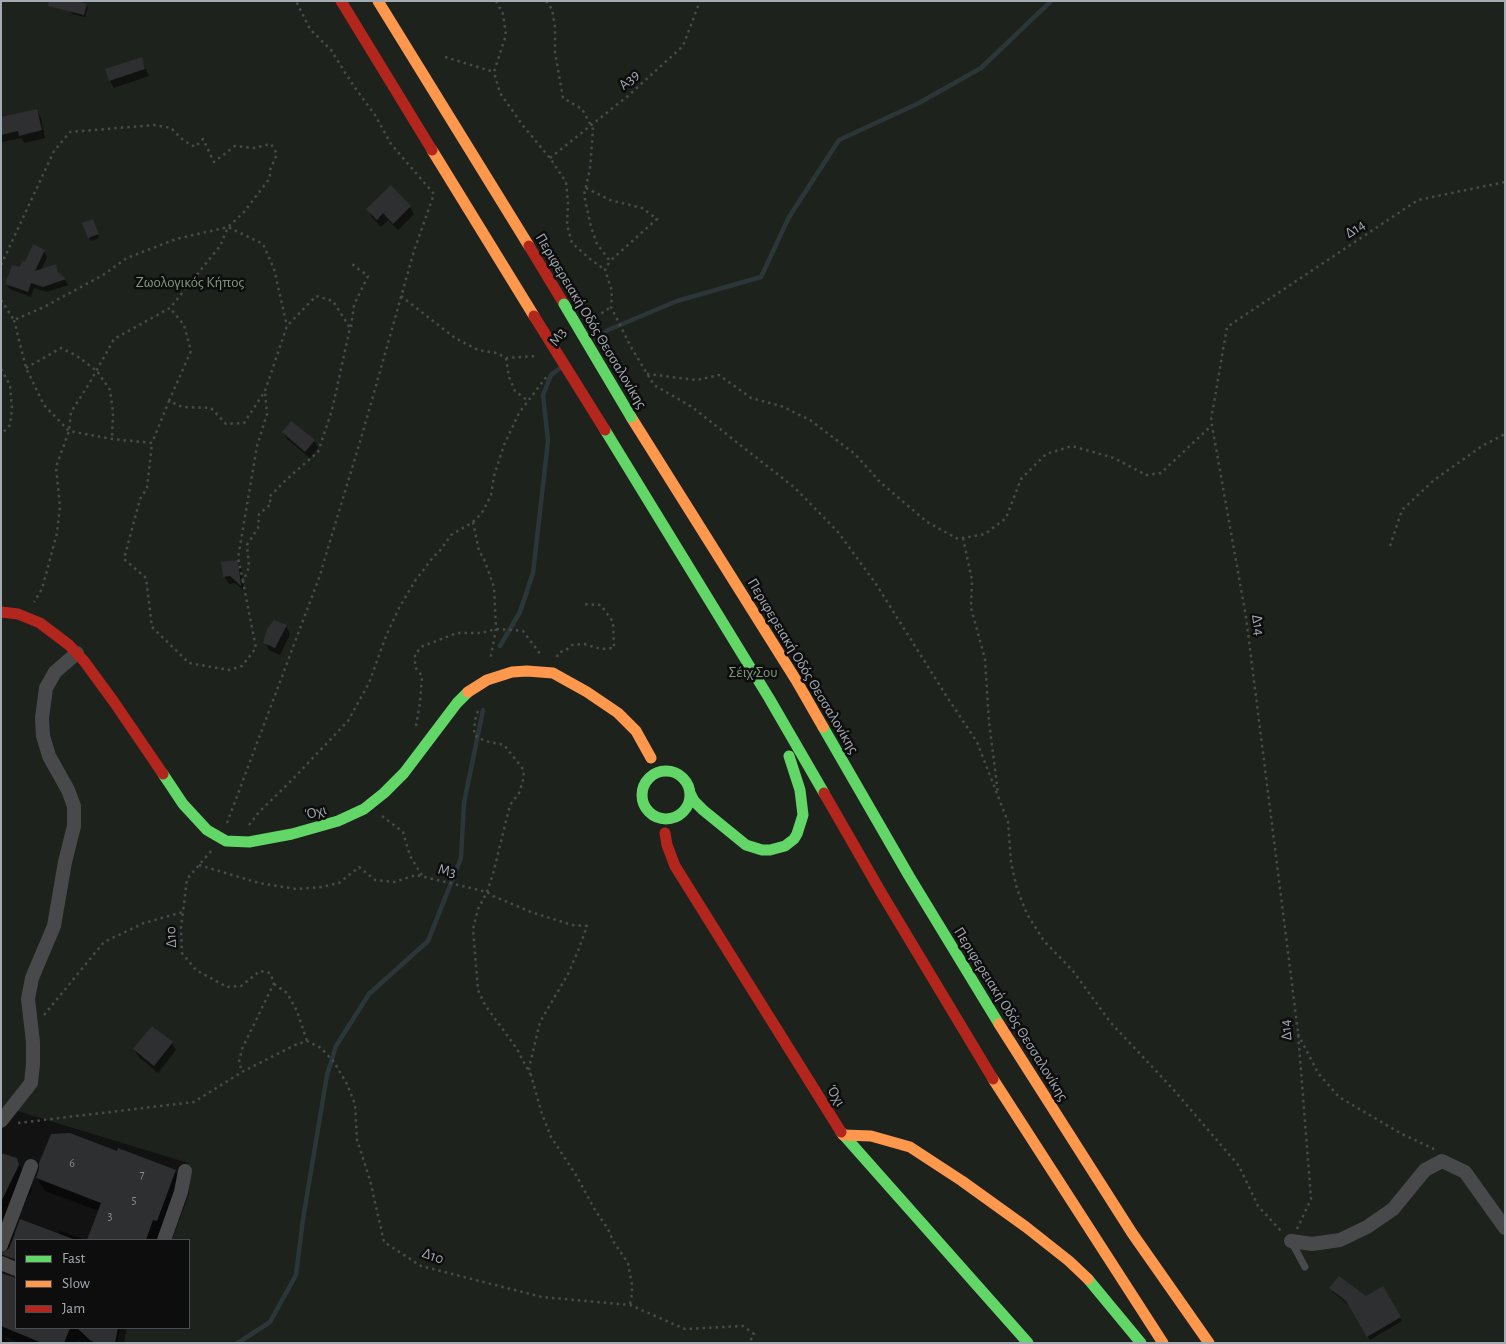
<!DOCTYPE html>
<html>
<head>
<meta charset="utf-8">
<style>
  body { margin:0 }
  #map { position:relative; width:1506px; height:1344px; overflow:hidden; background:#121213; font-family:"Alegreya Sans",sans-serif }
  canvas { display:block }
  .frame { position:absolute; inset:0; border:2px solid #a5abb2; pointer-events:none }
  .legend { position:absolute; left:15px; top:1239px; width:175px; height:90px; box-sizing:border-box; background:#0d0d0e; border:1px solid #4a4c50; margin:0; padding:6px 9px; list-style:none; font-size:15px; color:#a5abb2 }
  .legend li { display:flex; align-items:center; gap:10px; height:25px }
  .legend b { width:25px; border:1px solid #4a4c50 }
</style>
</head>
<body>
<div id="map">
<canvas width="1506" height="1344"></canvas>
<div class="frame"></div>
<ul class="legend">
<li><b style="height:6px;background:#63d668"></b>Fast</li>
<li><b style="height:6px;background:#ff974d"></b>Slow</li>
<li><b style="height:6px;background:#b3261e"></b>Jam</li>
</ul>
</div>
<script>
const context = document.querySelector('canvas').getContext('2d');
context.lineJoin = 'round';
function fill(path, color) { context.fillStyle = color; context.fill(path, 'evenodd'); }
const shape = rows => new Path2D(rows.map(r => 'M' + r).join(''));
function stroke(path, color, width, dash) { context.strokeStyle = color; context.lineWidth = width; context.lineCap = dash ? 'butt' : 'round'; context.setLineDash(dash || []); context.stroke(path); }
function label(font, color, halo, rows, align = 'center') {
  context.font = font + ' "Alegreya Sans",sans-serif'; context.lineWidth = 5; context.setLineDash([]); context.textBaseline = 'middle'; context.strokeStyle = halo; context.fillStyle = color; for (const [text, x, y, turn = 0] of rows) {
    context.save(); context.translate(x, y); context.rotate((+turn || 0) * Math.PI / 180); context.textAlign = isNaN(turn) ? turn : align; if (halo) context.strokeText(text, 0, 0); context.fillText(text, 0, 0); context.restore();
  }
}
fill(shape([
  [1,1,1505,1,1505,1343,117,1343,120,1328,189,1328,189,1240,172,1240,189,1194,188,1163,1,1106]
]), '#1d221d');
fill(shape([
  [86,5,88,8,85,17,72,14,70,11],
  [141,59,149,76,114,88,110,81],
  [36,110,41,118,45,138,24,143,21,138,2,142,1,140,1,118],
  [391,187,410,207,414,214,398,230,388,220,381,227,372,217,368,209],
  [95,224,99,238,91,241,89,238],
  [44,251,47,257,41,270,56,266,60,275,65,280,68,285,47,292,34,288,31,297,10,289,6,284,25,263],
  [283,432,314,441,318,448,310,458,287,439],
  [237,561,241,568,244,591,235,583,229,584,224,576],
  [286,626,290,634,280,655,269,650,265,642],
  [172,1043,176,1050,158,1073,139,1057,134,1050],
  [118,1153,175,1171,182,1184,158,1240,88,1240,99,1211,45,1191,37,1178],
  [1,1154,16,1159,32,1189,20,1212,14,1233,15,1235,59,1235,60,1231,86,1240,16,1240,16,1269,15,1269,8,1256,11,1248,1,1245],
  [1,1274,16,1279,16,1328,127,1328,124,1343,83,1343,78,1340,77,1343,20,1343,2,1335,10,1343,1,1343],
  [1331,1288,1366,1298,1382,1288,1402,1321,1370,1340,1349,1305,1333,1292]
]), '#0007');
stroke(shape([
  [596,339,608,330,677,301,761,277,789,217,839,140,919,103,981,68,1051,1],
  [500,646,520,612,533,573,548,441,543,395,551,375,559,369],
  [238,1343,270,1322,296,1275,303,1219,327,1075,336,1046,369,994,428,941,461,858,464,803,483,710]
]), '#2c3538', 4.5);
fill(shape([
  [49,1,78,1,87,4,84,15,48,6],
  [142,57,145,69,109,81,105,69],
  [37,109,42,130,19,136,18,131,1,135,1,117],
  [391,185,411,206,393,224,383,213,377,220,366,209],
  [93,219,99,234,88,238,82,223],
  [33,244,45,250,35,271,56,264,58,272,66,279,43,287,31,283,28,292,5,284,12,265,20,267,22,261,25,262],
  [291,421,315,440,305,452,282,432],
  [238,560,241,586,230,576,223,577,221,562],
  [274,620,287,625,275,648,263,643,267,629],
  [152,1026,173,1042,154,1066,133,1049],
  [70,1133,117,1151,118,1148,176,1170,157,1221,153,1220,146,1240,87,1240,101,1203,36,1178,39,1169,39,1163,51,1134],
  [1,1153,17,1158,19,1165,1,1202],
  [20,1219,73,1239,73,1240,16,1240,16,1260,1,1254,9,1249],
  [1,1273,16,1278,16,1328,70,1328,64,1343,42,1343,1,1326],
  [1339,1276,1366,1296,1383,1286,1401,1317,1367,1337,1346,1301,1329,1288],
  [77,1328,118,1328,115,1343,95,1343,90,1340]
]), '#2e2f30');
stroke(shape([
  [496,1,503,14,506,35,494,72,500,93,524,127,550,158,566,182,568,202,567,225,572,243,590,259,605,270],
  [546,1,552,9,555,27,555,52,563,98,582,109,593,129,590,169,584,195,591,227,597,244,610,261,605,270,612,291,611,307,631,347,654,385,692,407,795,488,838,532,876,584,947,697,977,742,1008,822,1011,862,1017,889,1027,914,1044,941,1073,971,1111,1023,1173,1089,1239,1166,1258,1206,1281,1231],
  [445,57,494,72],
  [550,158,629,95,683,46,700,1],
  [586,188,610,200,642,208,657,219,610,261],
  [1,265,54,151,70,132,154,125,171,128,183,140,195,147,203,139,214,162,235,146,254,148,271,144,277,154,270,170,270,178,244,212,228,227,220,246,170,308,114,339,89,384,71,412,69,431,56,467,60,506,57,533,42,589,34,602],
  [401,296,455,338,478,350,497,353,506,358,536,356],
  [1,300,14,320,44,307,103,275,127,258,176,239,228,227,263,244,274,269,287,326],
  [596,317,611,307],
  [14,320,26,368,44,405,69,431,112,439,152,443,147,488,140,499,124,559,146,578,152,627,189,663,229,670,242,666,256,648,243,582,249,567,247,545,258,528,259,514,271,504,269,497,287,479,318,452,332,410,350,328,333,301,316,296,287,326,265,391,244,423,226,424,211,408,182,407,169,401,152,443],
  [351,327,354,305,368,276,352,264],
  [506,358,509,377,515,391,528,401],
  [26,368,61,348,77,356,97,371,110,390,113,412,112,439],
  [1,369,10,385,12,409,10,425,1,435],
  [647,374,697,380,719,375,751,398,781,406,810,420,855,454,880,482,927,522,958,539,985,534,1006,518,1021,479,1046,454,1072,446,1114,458,1146,475,1161,473,1211,426],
  [169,401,191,351,184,325,170,308],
  [473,522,479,551,484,559,494,587,496,629,490,660],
  [963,538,972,580,971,608,985,659,989,722,998,793],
  [1390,546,1402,510,1434,480,1482,446,1505,434],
  [243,581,238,558,257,446,267,414,265,392],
  [557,657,558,653,566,650,572,645,584,644,601,649,614,648,613,622,601,605,582,604],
  [478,711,475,720,474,735,485,741,504,745,523,769,524,777,519,793,510,805,493,874,487,892,478,909,473,929,478,990,485,1005,517,1049,530,1074],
  [416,726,420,703,422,676,415,667,415,654,423,646,457,633,481,633,496,629,514,630,523,631,541,655],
  [382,816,403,832,410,856,423,877],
  [227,823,319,578,362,435,414,251,434,194,391,144,375,115,353,85,331,50,310,29,296,1],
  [249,825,259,812,290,782,348,721,369,683,386,636,399,608,415,581,434,556,439,552,451,535,473,522,482,513,491,495,494,476,504,445,519,413,547,376],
  [211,851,187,879,181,928,182,953,196,970,227,987,241,986,260,971,270,973,274,983,242,1049,239,1062,242,1072],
  [199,865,259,883,296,889,321,887,339,883,359,867,375,880,394,882,416,875,487,892,493,896,531,912,572,925,587,926,578,951,568,974,540,1022,529,1068,542,1114,551,1137,576,1175,595,1210,608,1229,613,1241,628,1263,632,1285,632,1294,630,1305],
  [274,984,287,993,297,1011,307,1041],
  [44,1015,104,942,144,923,183,912],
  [1298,1034,1318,1073,1339,1097,1400,1133,1434,1149],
  [18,1123,194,1102,242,1072,295,1045,307,1041,321,1048,334,1062,347,1084,355,1104,357,1140,370,1180,384,1242,421,1266,542,1297,630,1305,685,1329,743,1326,754,1334,749,1343],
  [1297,1229,1311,1199,1298,1032,1246,617,1211,420,1227,327,1418,200,1505,182]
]), '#484a4c', 2.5, [2.5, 4]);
stroke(shape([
  [1291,1241,1305,1267]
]), '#47494b', 7);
stroke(shape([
  [1,1121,31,1083,33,1064,33,1042,28,999,32,978,54,926,65,862,74,826,74,806,68,790,49,756,43,736,42,718,46,688,55,672,77,653],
  [164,1240,181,1192,185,1171],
  [1291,1241,1312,1244,1340,1240,1367,1227,1393,1209,1425,1170,1442,1161,1465,1172,1505,1228],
  [1,1245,31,1166],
  [1,1263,16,1269]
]), '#47494b', 14);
stroke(shape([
  [605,430,769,698,824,793],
  [823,727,909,876,999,1024],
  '642 795a24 24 0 1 1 48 0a24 24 0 1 1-48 0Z',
  [163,774,183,804,207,830,226,841,249,842,292,834,338,821,364,809,384,793,404,773,457,703,468,692],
  [690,793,694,801,703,810,746,845,762,850,770,850,785,846,794,839,797,834,803,815,800,790,789,756],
  [841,1132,1028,1343],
  [1088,1279,1141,1343]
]), '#63d668', 11);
stroke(shape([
  [378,1,529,246],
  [432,150,534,316],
  [631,417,796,680,823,727],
  [468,692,487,680,512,672,527,671,553,673,587,692,618,713,636,731,651,758],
  [999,1024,1132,1233,1209,1343],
  [993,1079,1163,1343],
  [843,1135,871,1136,910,1147,962,1181,1026,1227,1069,1261,1088,1279]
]), '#ff974d', 11);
stroke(shape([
  [341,1,432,150],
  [529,246,564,304],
  [1,612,18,614,40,623,69,645,84,661,114,702,163,774],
  [824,793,882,894,993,1079],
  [665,833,667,845,675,866,841,1132]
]), '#b3261e', 11);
stroke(shape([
  [564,304,631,417]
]), '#63d668', 11);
stroke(shape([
  [534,316,605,430]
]), '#b3261e', 11);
label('12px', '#878c92', null, [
  ["6",72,1163],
  ["7",142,1174],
  ["5",134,1200],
  ["3",110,1216]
]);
label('15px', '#a5abb2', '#0d0d0e', [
  ["Α39",629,80,-41],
  ["Δ14",1355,229,-33],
  ["Περιφερειακή Οδός Θεσσαλονίκης",591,321,59],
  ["Μ3",558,337,-54],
  ["Δ14",1258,625,82],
  ["Περιφερειακή Οδός Θεσσαλονίκης",803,666,59],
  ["Όχι",316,812,-16],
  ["Μ3",447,871,13],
  ["Δ10",171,937,-92],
  ["Περιφερειακή Οδός Θεσσαλονίκης",1011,1014,58],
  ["Δ14",1286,1030,-96],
  ["Όχι",836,1096,58],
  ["Δ10",433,1256,20]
]);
label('15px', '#809b7e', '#0d0d0e', [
  ["Ζωολογικός Κήπος",190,282],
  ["Σέιχ Σου",753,672]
]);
</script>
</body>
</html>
